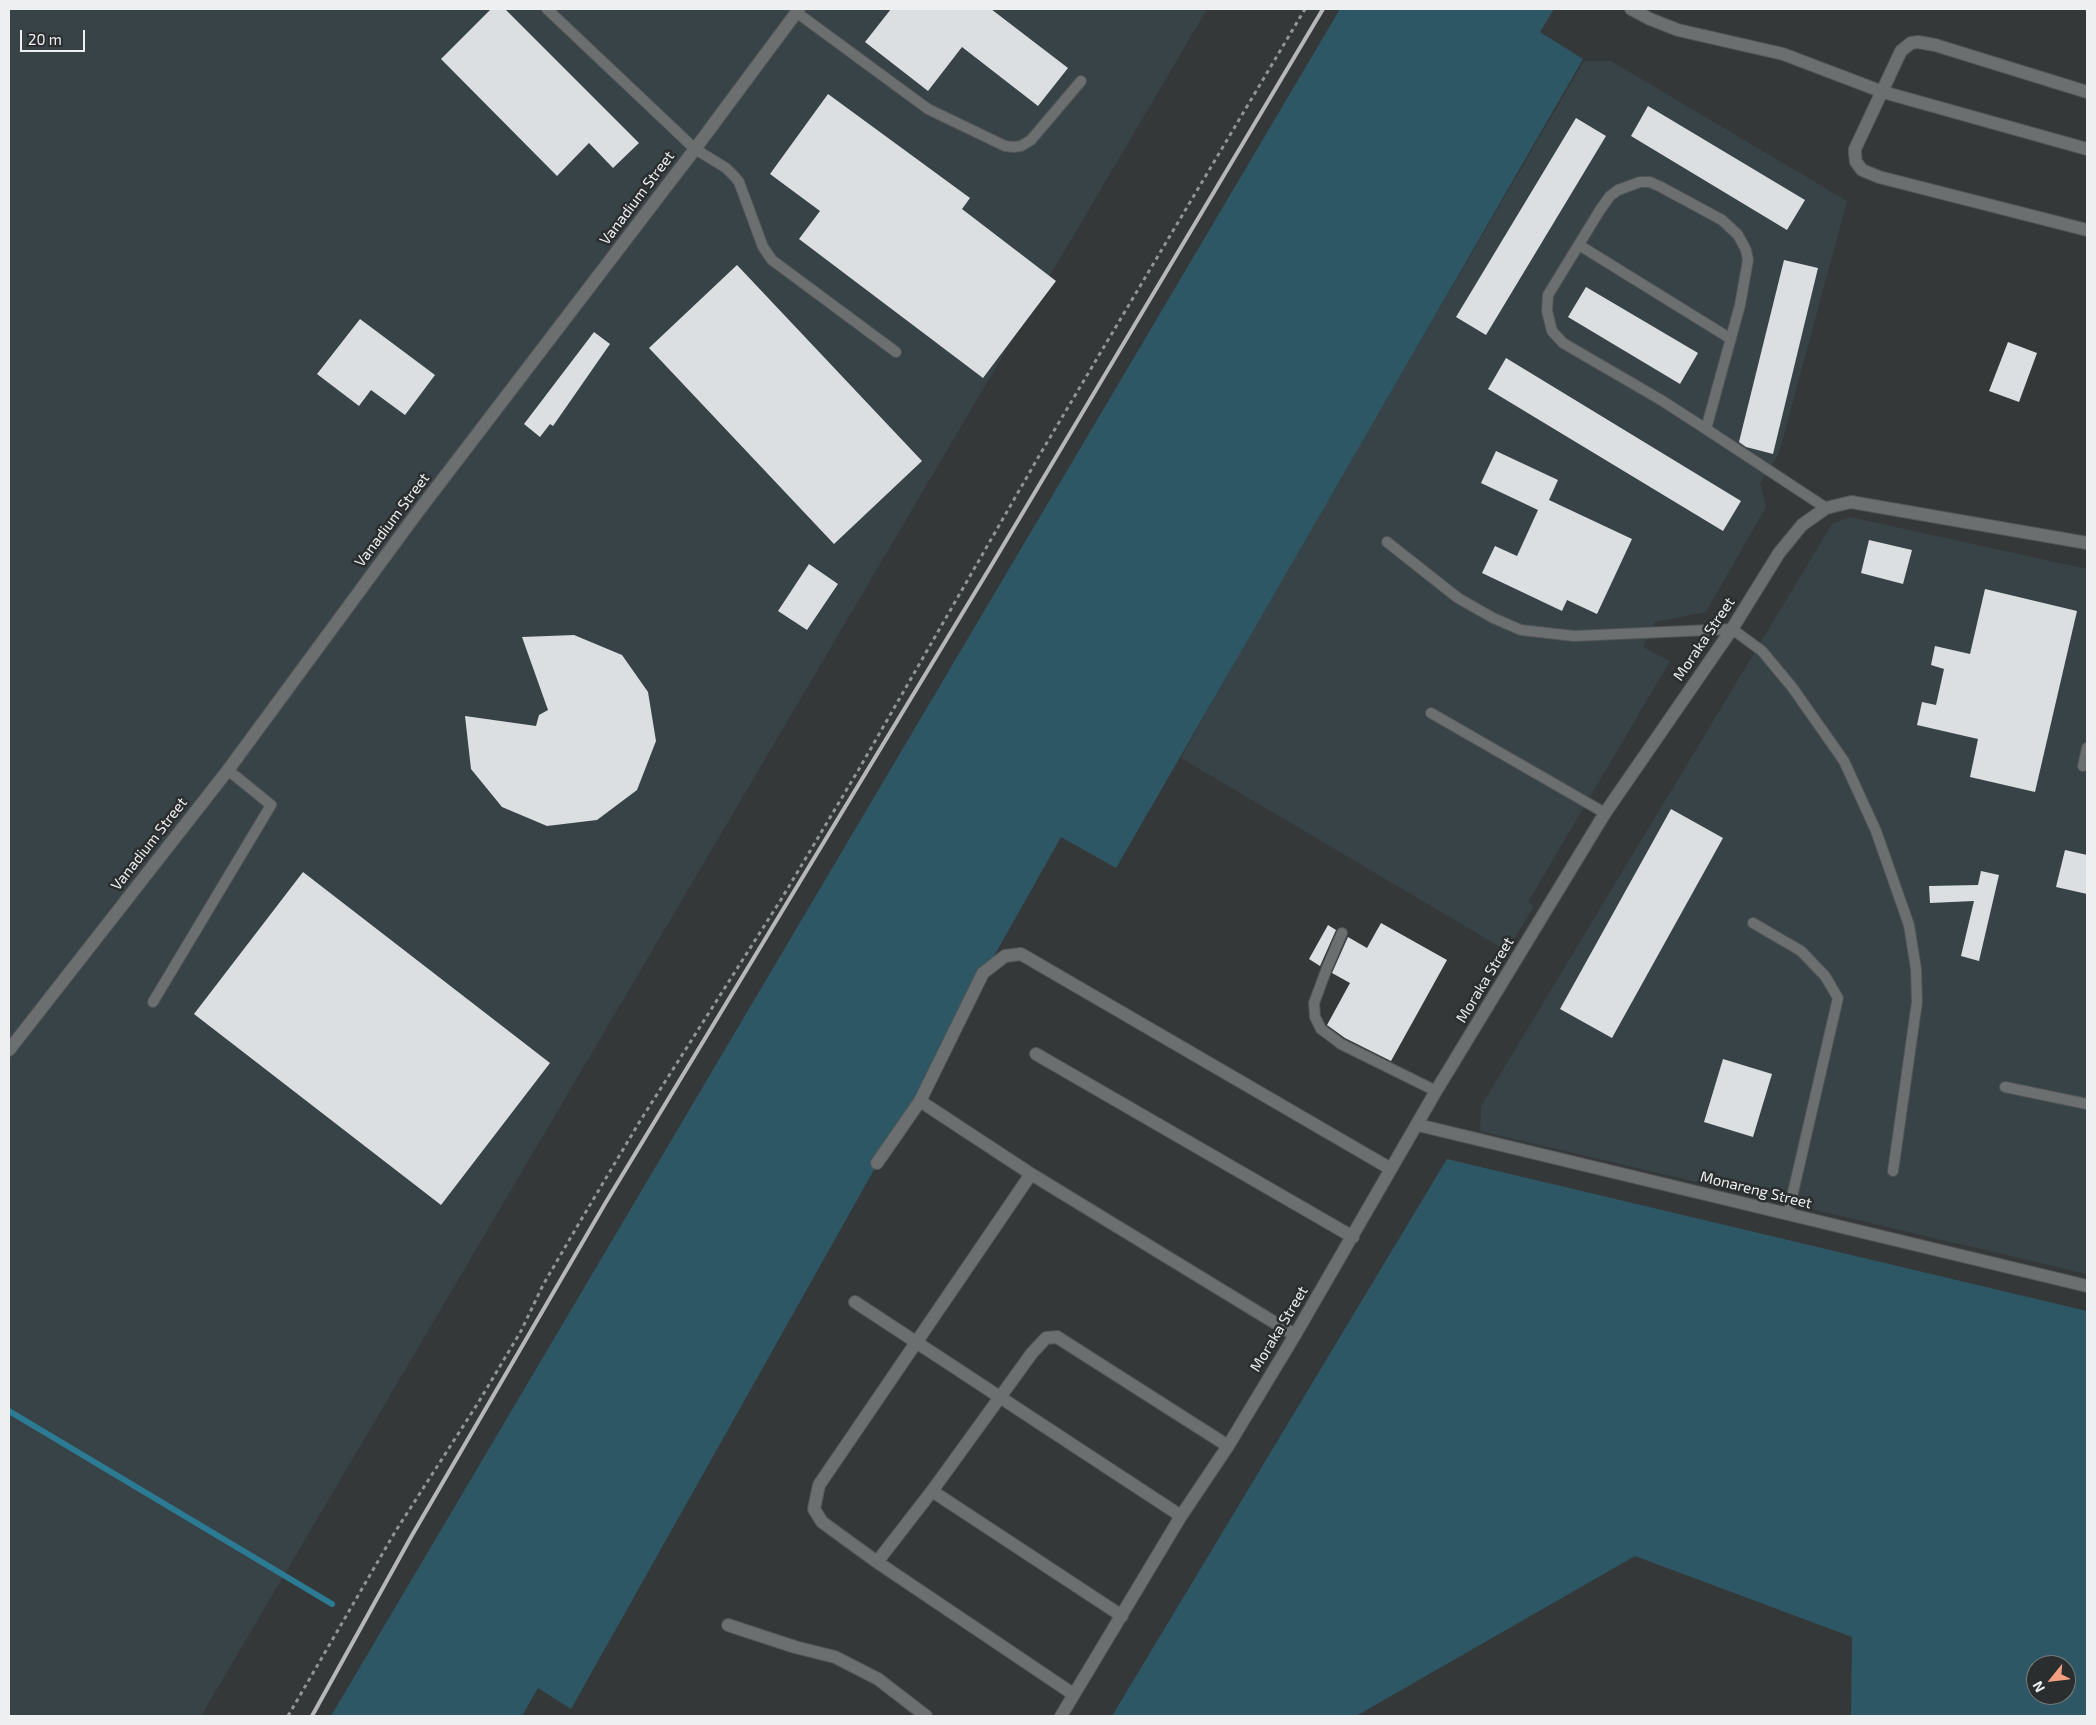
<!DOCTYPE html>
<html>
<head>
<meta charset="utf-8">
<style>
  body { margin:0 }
  #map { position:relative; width:2096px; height:1725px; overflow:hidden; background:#353839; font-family:"Exo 2",sans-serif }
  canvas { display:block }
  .frame { position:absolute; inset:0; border:10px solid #edeff0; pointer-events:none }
  .north { position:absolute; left:2026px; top:1655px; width:50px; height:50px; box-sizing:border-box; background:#2b2e2f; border:1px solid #797b7c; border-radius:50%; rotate:241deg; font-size:14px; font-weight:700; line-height:20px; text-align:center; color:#edeff0 }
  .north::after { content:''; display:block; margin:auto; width:18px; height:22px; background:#f2a07f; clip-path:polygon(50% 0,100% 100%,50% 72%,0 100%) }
  .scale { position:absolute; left:20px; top:30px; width:65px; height:22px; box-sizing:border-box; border:2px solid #edeff0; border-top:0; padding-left:6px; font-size:15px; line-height:18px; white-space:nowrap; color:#edeff0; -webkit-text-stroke:4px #2b2e2f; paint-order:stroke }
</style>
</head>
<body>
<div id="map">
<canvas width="2096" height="1725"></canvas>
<div class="frame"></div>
<div class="north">N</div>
<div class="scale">20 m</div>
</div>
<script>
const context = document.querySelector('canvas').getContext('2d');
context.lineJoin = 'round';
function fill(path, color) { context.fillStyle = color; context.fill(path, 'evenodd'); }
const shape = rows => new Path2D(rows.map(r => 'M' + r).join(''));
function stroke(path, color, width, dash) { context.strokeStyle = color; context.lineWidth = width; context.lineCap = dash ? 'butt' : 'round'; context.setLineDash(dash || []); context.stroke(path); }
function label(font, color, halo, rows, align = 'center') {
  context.font = font + ' "Exo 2",sans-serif'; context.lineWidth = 5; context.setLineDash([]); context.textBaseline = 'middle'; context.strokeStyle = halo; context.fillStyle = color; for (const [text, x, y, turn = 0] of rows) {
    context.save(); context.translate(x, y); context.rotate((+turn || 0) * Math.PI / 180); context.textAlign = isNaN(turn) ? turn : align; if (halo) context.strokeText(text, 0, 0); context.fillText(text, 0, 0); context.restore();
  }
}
fill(shape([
  [9,9,1207,9,201,1716,9,1716],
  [1584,61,1611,61,1847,201,1779,453,1760,483,1766,507,1706,612,1655,622,1643,647,1670,661,1528,902,1534,906,1507,951,1181,758,1274,592],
  [1850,517,2087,569,2087,1274,1480,1131,1481,1106,1832,524]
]), '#384347');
fill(shape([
  [1340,9,1554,9,1540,32,1583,59,1116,868,1061,837,571,1709,538,1688,522,1716,331,1716],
  [1447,1159,2087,1311,2087,1716,1851,1716,1852,1637,1635,1556,1356,1716,1112,1716],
  [2036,1665,2066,1665,2066,1695,2036,1695]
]), '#2e5765');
stroke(shape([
  [9,1411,332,1604]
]), '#2b7b94', 6);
fill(shape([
  [491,9,505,9,639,143,613,168,589,143,557,176,441,59],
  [891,9,991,9,1068,68,1038,106,962,47,928,91,865,42],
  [828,94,970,198,962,209,1056,281,983,378,799,239,820,211,770,174],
  [1648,106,1805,200,1787,230,1631,136],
  [1576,118,1606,136,1486,335,1456,317],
  [1784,260,1818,268,1773,454,1746,447,1739,442],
  [737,265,922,461,834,544,649,348],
  [1586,287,1698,353,1680,384,1568,317],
  [360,319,435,375,405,415,371,390,359,406,317,374],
  [594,332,610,344,553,426,550,424,540,437,524,424],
  [2008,342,2037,353,2019,402,1989,391],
  [1506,358,1741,501,1723,531,1488,389],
  [1496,451,1558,480,1549,500,1632,539,1597,614,1567,600,1562,611,1482,573,1495,546,1517,556,1538,510,1481,483],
  [1869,540,1912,550,1903,584,1861,573],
  [809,564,838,584,807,630,778,611],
  [1985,589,2077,611,2035,792,1970,777,1978,739,1917,725,1922,702,1936,705,1944,669,1931,665,1935,646,1970,654],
  [574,635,622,655,648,692,656,741,637,790,597,820,547,826,502,807,471,769,465,716,536,726,539,715,548,710,522,637],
  [1671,809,1723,838,1612,1038,1560,1009],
  [2065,850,2087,855,2087,894,2056,887],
  [1981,871,1999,875,1979,961,1961,956,1974,901,1930,903,1929,886,1978,885],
  [303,872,550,1063,441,1205,194,1014],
  [1381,923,1447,960,1391,1061,1345,1038,1327,1025,1350,983,1332,973,1348,937,1367,948],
  [1328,925,1336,930,1320,966,1309,959],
  [1723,1059,1772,1074,1753,1137,1704,1122]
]), '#dbdfe1');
const lane = shape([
  [547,9,695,149,726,168,734,176,739,182,763,247,772,260,896,352],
  [796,12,928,109,1005,146,1014,147,1021,146,1031,140,1081,81],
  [1640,182,1650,182,1661,187,1722,220,1738,235,1746,250,1748,260,1740,305,1706,429,1661,400,1563,343,1552,331,1547,311,1548,295,1600,210,1610,196,1618,190,1640,182],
  [1579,245,1731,339],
  [1706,429,1826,508],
  [1387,542,1458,598,1493,618,1521,630,1574,636,1732,629,1762,651,1792,687,1844,761,1876,831,1909,925,1916,969,1917,1002,1893,1171],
  [1431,713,1605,813],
  [2083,766,2087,748],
  [1753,923,1801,951,1825,976,1838,998,1788,1214],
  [1342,933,1327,968,1314,1003,1315,1017,1321,1029,1341,1044,1436,1091],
  [153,1002,271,805,228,770],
  [2005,1087,2087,1104]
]);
const street = shape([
  [1631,9,1650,19,1678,30,1783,54,1883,92,2087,149],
  [2087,92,1935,45,1918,42,1911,43,1901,51,1855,149,1855,154,1856,162,1862,170,1879,177,2087,230],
  [9,1050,228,770,420,509,695,149,799,9],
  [1036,1054,1353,1237],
  [920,1101,1031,1174,1295,1335],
  [1418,1125,2087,1286],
  [877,1163,920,1101,983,973,1005,956,1021,954,1391,1169],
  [1031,1174,819,1485,814,1509,822,1522,877,1562,1073,1694],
  [855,1302,1181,1516],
  [932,1491,1122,1616],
  [877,1562,932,1491,1032,1353,1046,1338,1057,1337,1228,1446],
  [728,1625,795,1647,835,1657,878,1679,926,1716],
  [1061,1716,1181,1516,1228,1446,1295,1335,1436,1091,1605,813,1732,629,1779,553,1802,525,1826,508,1851,502,2087,543]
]);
stroke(lane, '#525556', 12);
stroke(street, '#525556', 14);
stroke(shape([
  [288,1716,395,1532,478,1403,521,1331,543,1285,578,1225,640,1121,782,898,859,769,1039,456,1305,9]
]), '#929596', 3, [4, 4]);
stroke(lane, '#6b6f70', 10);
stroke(street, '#6b6f70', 12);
stroke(shape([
  [312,1716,411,1537,606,1202,991,566,1323,9]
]), '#b5b7b8', 4);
label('15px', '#edeff0', '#2b2e2f', [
  ["Vanadium Street",637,198,-53],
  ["Vanadium Street",392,520,-53],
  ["Moraka Street",1704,639,-56],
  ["Vanadium Street",149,844,-52],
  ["Moraka Street",1485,980,-59],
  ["Monareng Street",1756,1190,14],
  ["Moraka Street",1279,1329,-59]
]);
</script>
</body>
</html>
